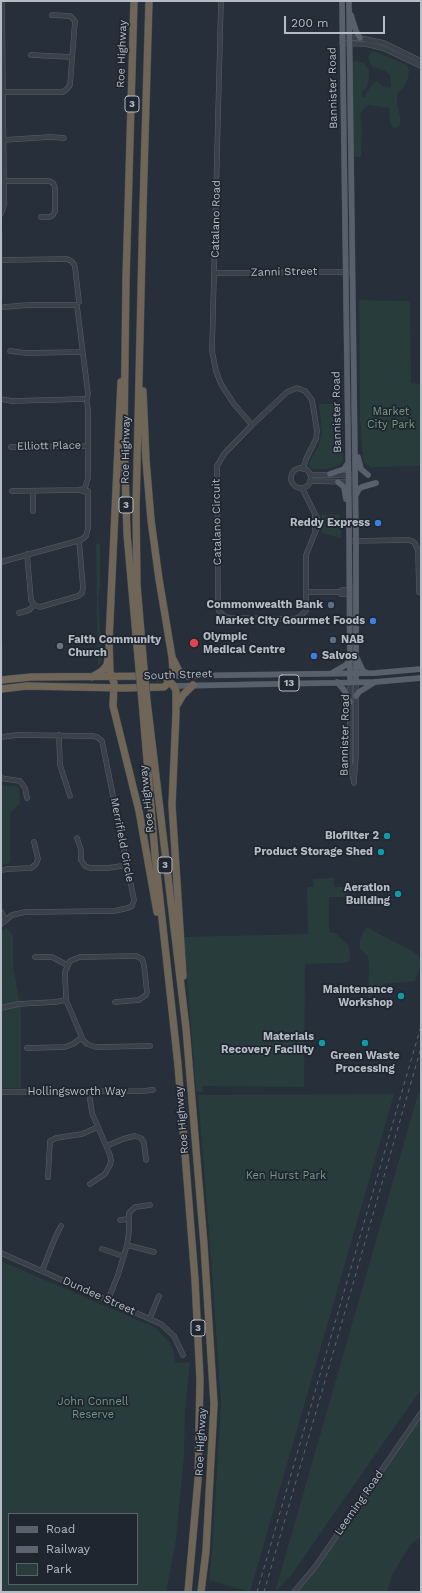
<!DOCTYPE html>
<html>
<head>
<meta charset="utf-8">
<style>
  body { margin:0 }
  #map { position:relative; width:422px; height:1593px; overflow:hidden; background:#262f3a; font-family:"Work Sans",sans-serif }
  canvas { display:block }
  .frame { position:absolute; inset:0; border:2px solid #b5bcc6; pointer-events:none }
  .legend { position:absolute; left:8px; top:1513px; width:130px; height:72px; box-sizing:border-box; background:#1f2630; border:1px solid #5b626c; margin:0; padding:5px 7px; list-style:none; font-size:12px; color:#b5bcc6 }
  .legend li { display:flex; align-items:center; gap:8px; height:20px }
  .legend b { width:20px; border:1px solid #5b626c }
  .scale { position:absolute; left:284px; top:16px; width:101px; height:18px; box-sizing:border-box; border:2px solid #b5bcc6; border-top:0; padding-left:5px; font-size:12px; line-height:14px; white-space:nowrap; color:#b5bcc6; -webkit-text-stroke:3px #1f2630; paint-order:stroke }
</style>
</head>
<body>
<div id="map">
<canvas width="422" height="1593"></canvas>
<div class="frame"></div>
<ul class="legend">
<li><b style="height:5px;background:#58606b"></b>Road</li>
<li><b style="height:5px;background:#5c6571"></b>Railway</li>
<li><b style="height:11px;background:#293c3c"></b>Park</li>
</ul>
<div class="scale">200 m</div>
</div>
<script>
const context = document.querySelector('canvas').getContext('2d');
context.lineJoin = 'round';
function fill(path, color) { context.fillStyle = color; context.fill(path, 'evenodd'); }
const shape = rows => new Path2D(rows.map(r => 'M' + r).join(''));
function stroke(path, color, width, dash) { context.strokeStyle = color; context.lineWidth = width; context.lineCap = dash ? 'butt' : 'round'; context.setLineDash(dash || []); context.stroke(path); }
function label(font, color, halo, rows, align = 'center') {
  context.font = font + ' "Work Sans",sans-serif'; context.lineWidth = 3.5; context.setLineDash([]); context.textBaseline = 'middle'; context.strokeStyle = halo; context.fillStyle = color; for (const [text, x, y, turn = 0] of rows) {
    context.save(); context.translate(x, y); context.rotate((+turn || 0) * Math.PI / 180); context.textAlign = isNaN(turn) ? turn : align; if (halo) context.strokeText(text, 0, 0); context.fillText(text, 0, 0); context.restore();
  }
}
fill(shape([
  [371,52,376,52,407,65,409,71,408,78,404,87,397,94,397,104,400,116,400,125,397,128,392,127,389,119,390,108,369,105,365,107,360,114,362,124,361,157,354,157,352,62,356,61,364,63,369,70,369,80,367,86,362,92,362,97,365,98,366,93,373,83,377,81,383,87,390,88,391,86,390,75,386,71,373,67,370,63,368,57],
  [1,231,3,232,3,298,1,300],
  [359,300,410,301,411,383,421,384,421,466,371,467,366,465,363,461,361,428,360,420],
  [319,404,339,404,342,411,343,461,338,466,327,469,314,469,309,466,309,463,319,445,322,432],
  [339,514,341,521,341,538,322,533,322,515],
  [100,543,100,587,98,598,102,660,98,666,96,544],
  [1,642,3,642,3,675,1,674],
  [1,785,19,787,20,804,10,813,10,863,1,865],
  [334,878,334,887,348,887,348,897,329,897,329,932,336,933,349,946,350,959,349,962,342,963,305,964,304,1087,203,1086,203,1092,196,1092,184,937,308,934,307,887,314,887,313,879],
  [366,927,412,951,421,959,421,963,415,981,384,984,368,999,369,961,367,955,360,949,360,939],
  [6,928,13,935,13,965,21,1012,21,1088,1,1088,1,931],
  [394,1094,250,1592,209,1580,212,1551,221,1404,210,1244,198,1095],
  [418,1094,421,1094,421,1389,292,1574,275,1592],
  [1,1261,156,1328,169,1342,173,1349,175,1363,190,1362,185,1412,184,1456,176,1540,166,1592,1,1592],
  [9,1514,137,1514,137,1584,9,1584],
  [421,1418,421,1537,411,1544,392,1575,387,1592,298,1592]
]), '#293c3c');
const minor = shape([
  [221,1,212,351,216,371,221,384,234,404,252,425],
  [342,38,360,38,384,43,421,61],
  [342,43,366,44,383,48,421,66],
  [31,55,72,57],
  [3,92,63,92,67,89,70,85,75,21,70,16,52,15],
  [3,140,50,137,64,138],
  [4,181,49,181,53,183,55,187,55,211,53,215,50,217,41,217],
  [1,214,4,205,4,186,2,1],
  [1,260,67,259,71,261,74,264,75,267,79,302],
  [215,273,352,272],
  [77,306,88,394,87,399],
  [4,307,29,305,76,305],
  [10,351,26,353,82,352],
  [1,399,12,401,83,399],
  [11,447,87,446],
  '291 478a10 10 0 1 1 20 0a10 10 0 1 1-20 0Z',
  [310,475,355,475],
  [310,481,351,482],
  [85,488,88,478,88,410,87,402],
  [302,488,317,518,318,523,317,528,306,555,306,611,299,617,294,619,231,618,225,617,219,611,218,606,217,466,224,454,252,425,287,392,297,388,305,391,312,400,317,431,316,439,306,459,303,469],
  [84,489,79,490,85,492],
  [12,491,79,490],
  [33,491,33,511],
  [315,515,315,532],
  [349,541,409,540,414,542,418,550,419,592],
  [27,554,31,600,34,605,40,607,78,596,82,593,83,588,79,540],
  [1,562,81,540,86,536,88,528,88,491],
  [306,592,340,592,342,590,346,590,356,597],
  [340,592,341,594,346,594,350,592,356,584],
  [19,613,29,610,34,605],
  [350,682,350,763,354,783],
  [59,735,60,765,70,796],
  [1,737,17,735,92,736,97,737,102,741,134,900,132,906,128,908,114,911,25,912,12,915,1,924],
  [1,778,6,779,20,781,25,788,27,798],
  [354,782,356,755,356,682],
  [77,838,81,850,81,860,85,866,90,868,108,868,128,865],
  [1,870,8,869,31,868,36,864,38,859,34,842],
  [1,912,6,920],
  [35,957,52,957,67,965],
  [115,1002,139,1000,146,995,147,992,144,965,142,959,136,956,80,957,70,961,65,972,66,1000,83,1040,87,1044,96,1047,150,1046],
  [1,1008,18,1004,55,1002,66,1000],
  [27,1048,65,1047,73,1044,81,1038],
  [1,1092,143,1091,153,1090],
  [89,1092,92,1113,110,1155,111,1161,110,1165,105,1174,90,1184],
  [106,1146,126,1138,135,1136,141,1138,144,1143,146,1160],
  [48,1177,50,1141,56,1138,82,1134,98,1127],
  [120,1220,128,1219],
  [127,1245,154,1252],
  [102,1249,123,1256],
  [1,1253,161,1324,174,1336,183,1355],
  [42,1271,55,1238,61,1226],
  [108,1300,118,1275,127,1245,129,1231,129,1213,135,1207,150,1205],
  [150,1318,159,1296],
  [294,1592,315,1567,421,1413]
]);
const major = shape([
  [342,1,349,512,350,682],
  [349,1,356,541,356,682],
  [351,15,356,31,360,38],
  [358,457,361,469,368,475],
  [330,474,344,469,348,463],
  [338,482,344,487,346,499],
  [356,495,359,489,362,487,376,483],
  [356,656,363,671,367,673],
  [332,673,346,665,349,661],
  [168,676,375,673,421,669],
  [337,682,344,690,350,702],
  [172,686,375,682,421,678],
  [356,696,359,692,375,682]
]);
const highway = shape([
  [134,1,126,279,124,438,127,534,139,669],
  [173,659,179,671,188,676],
  [144,669,137,585,136,508,143,207,149,1],
  [92,677,102,671,107,665,108,659],
  [1,680,31,677,164,676,174,686,176,691,176,713,172,805,183,976],
  [113,680,110,672,109,641,121,382],
  [114,683,113,706,139,811,157,912],
  [1,689,27,686,122,688,164,687,170,681,173,671,172,657,159,579,151,520,146,460,143,391],
  [142,701,155,854,178,1065,195,1280,200,1379,198,1480,188,1592],
  [147,701,186,1028,204,1245,214,1404,206,1551,201,1592],
  [177,705,183,695,193,685]
]);
stroke(minor, '#585f69', 5.5);
stroke(major, '#434a54', 6);
stroke(highway, '#454c56', 8);
stroke(minor, '#3a414b', 4.5);
stroke(major, '#58606b', 5.5);
stroke(highway, '#706658', 7);
stroke(shape([
  [257,1592,421,1026],
  [264,1592,421,1048]
]), '#5c6571', 1, [4, 4]);
const highwayBridge = shape([
  [139,669,142,701],
  [144,669,147,701]
]);
stroke(highwayBridge, '#454c56', 8, []);
stroke(highwayBridge, '#706658', 7);
for (const [x, y, r, color] of [
  [378,523,4,"#3f7fe0"],
  [331,605,4,"#5c6f8a"],
  [373,621,4,"#3f7fe0"],
  [333,640,4,"#5c6f8a"],
  [194,643,5,"#e0444e"],
  [60,646,4,"#6b7280"],
  [314,656,4,"#3f7fe0"],
  [387,836,4,"#0f9aa8"],
  [381,852,4,"#0f9aa8"],
  [398,894,4,"#0f9aa8"],
  [401,996,4,"#0f9aa8"],
  [322,1043,4,"#0f9aa8"],
  [365,1043,4,"#0f9aa8"]
]) { const dot = new Path2D(); dot.arc(x, y, r, 0, 2 * Math.PI); context.fillStyle = color; context.fill(dot); stroke(dot, '#1f2630', 1.5); }
for (const [x, y, w] of [
  [132,104,14],
  [126,505,14],
  [289,683,20],
  [165,865,14],
  [198,1328,14]
]) { const box = new Path2D(); box.roundRect(x - w / 2, y - 8, w, 16, 3); context.fillStyle = '#1f2630'; context.fill(box); stroke(box, '#b5bcc6', 1); }
label('bold 10px', '#b5bcc6', null, [
  ["3",132,104],
  ["3",126,505],
  ["13",289,683],
  ["3",165,865],
  ["3",198,1328]
]);
label('11px', '#b5bcc6', '#1f2630', [
  ["Roe Highway",122,54,-88],
  ["Bannister Road",333,88,-91],
  ["Catalano Road",216,219,-89],
  ["Zanni Street",284,272,-1],
  ["Bannister Road",337,412,-91],
  ["Elliott Place",49,446,-1],
  ["Roe Highway",126,450,-89],
  ["Catalano Circuit",217,522,-91],
  ["South Street",178,675,-2],
  ["Bannister Road",345,735,-89],
  ["Roe Highway",147,799,-96],
  ["Merrifield Circle",122,840,79],
  ["Hollingsworth Way",77,1092],
  ["Roe Highway",182,1120,-95],
  ["Dundee Street",99,1296,24],
  ["Roe Highway",201,1442,-87],
  ["Leeming Road",359,1503,-55]
]);
label('11px', '#76997e', '#1f2630', [
  ["Market",391,412],
  ["City Park",391,425],
  ["Ken Hurst Park",286,1176],
  ["John Connell",93,1402],
  ["Reserve",93,1415]
]);
label('bold 11px', '#b5bcc6', '#1f2630', [
  ["Reddy Express",370,523],
  ["Commonwealth Bank",323,605],
  ["Market City Gourmet Foods",365,621],
  ["Olympic",203,637,"left"],
  ["Medical Centre",203,650,"left"],
  ["Faith Community",68,640,"left"],
  ["Church",68,653,"left"],
  ["NAB",341,640,"left"],
  ["Salvos",322,656,"left"],
  ["Biofilter 2",379,836],
  ["Product Storage Shed",373,852],
  ["Aeration",390,888],
  ["Building",390,901],
  ["Maintenance",393,990],
  ["Workshop",393,1003],
  ["Materials",314,1037],
  ["Recovery Facility",314,1050],
  ["Green Waste",365,1056,"center"],
  ["Processing",365,1069,"center"]
], 'right');
</script>
</body>
</html>
